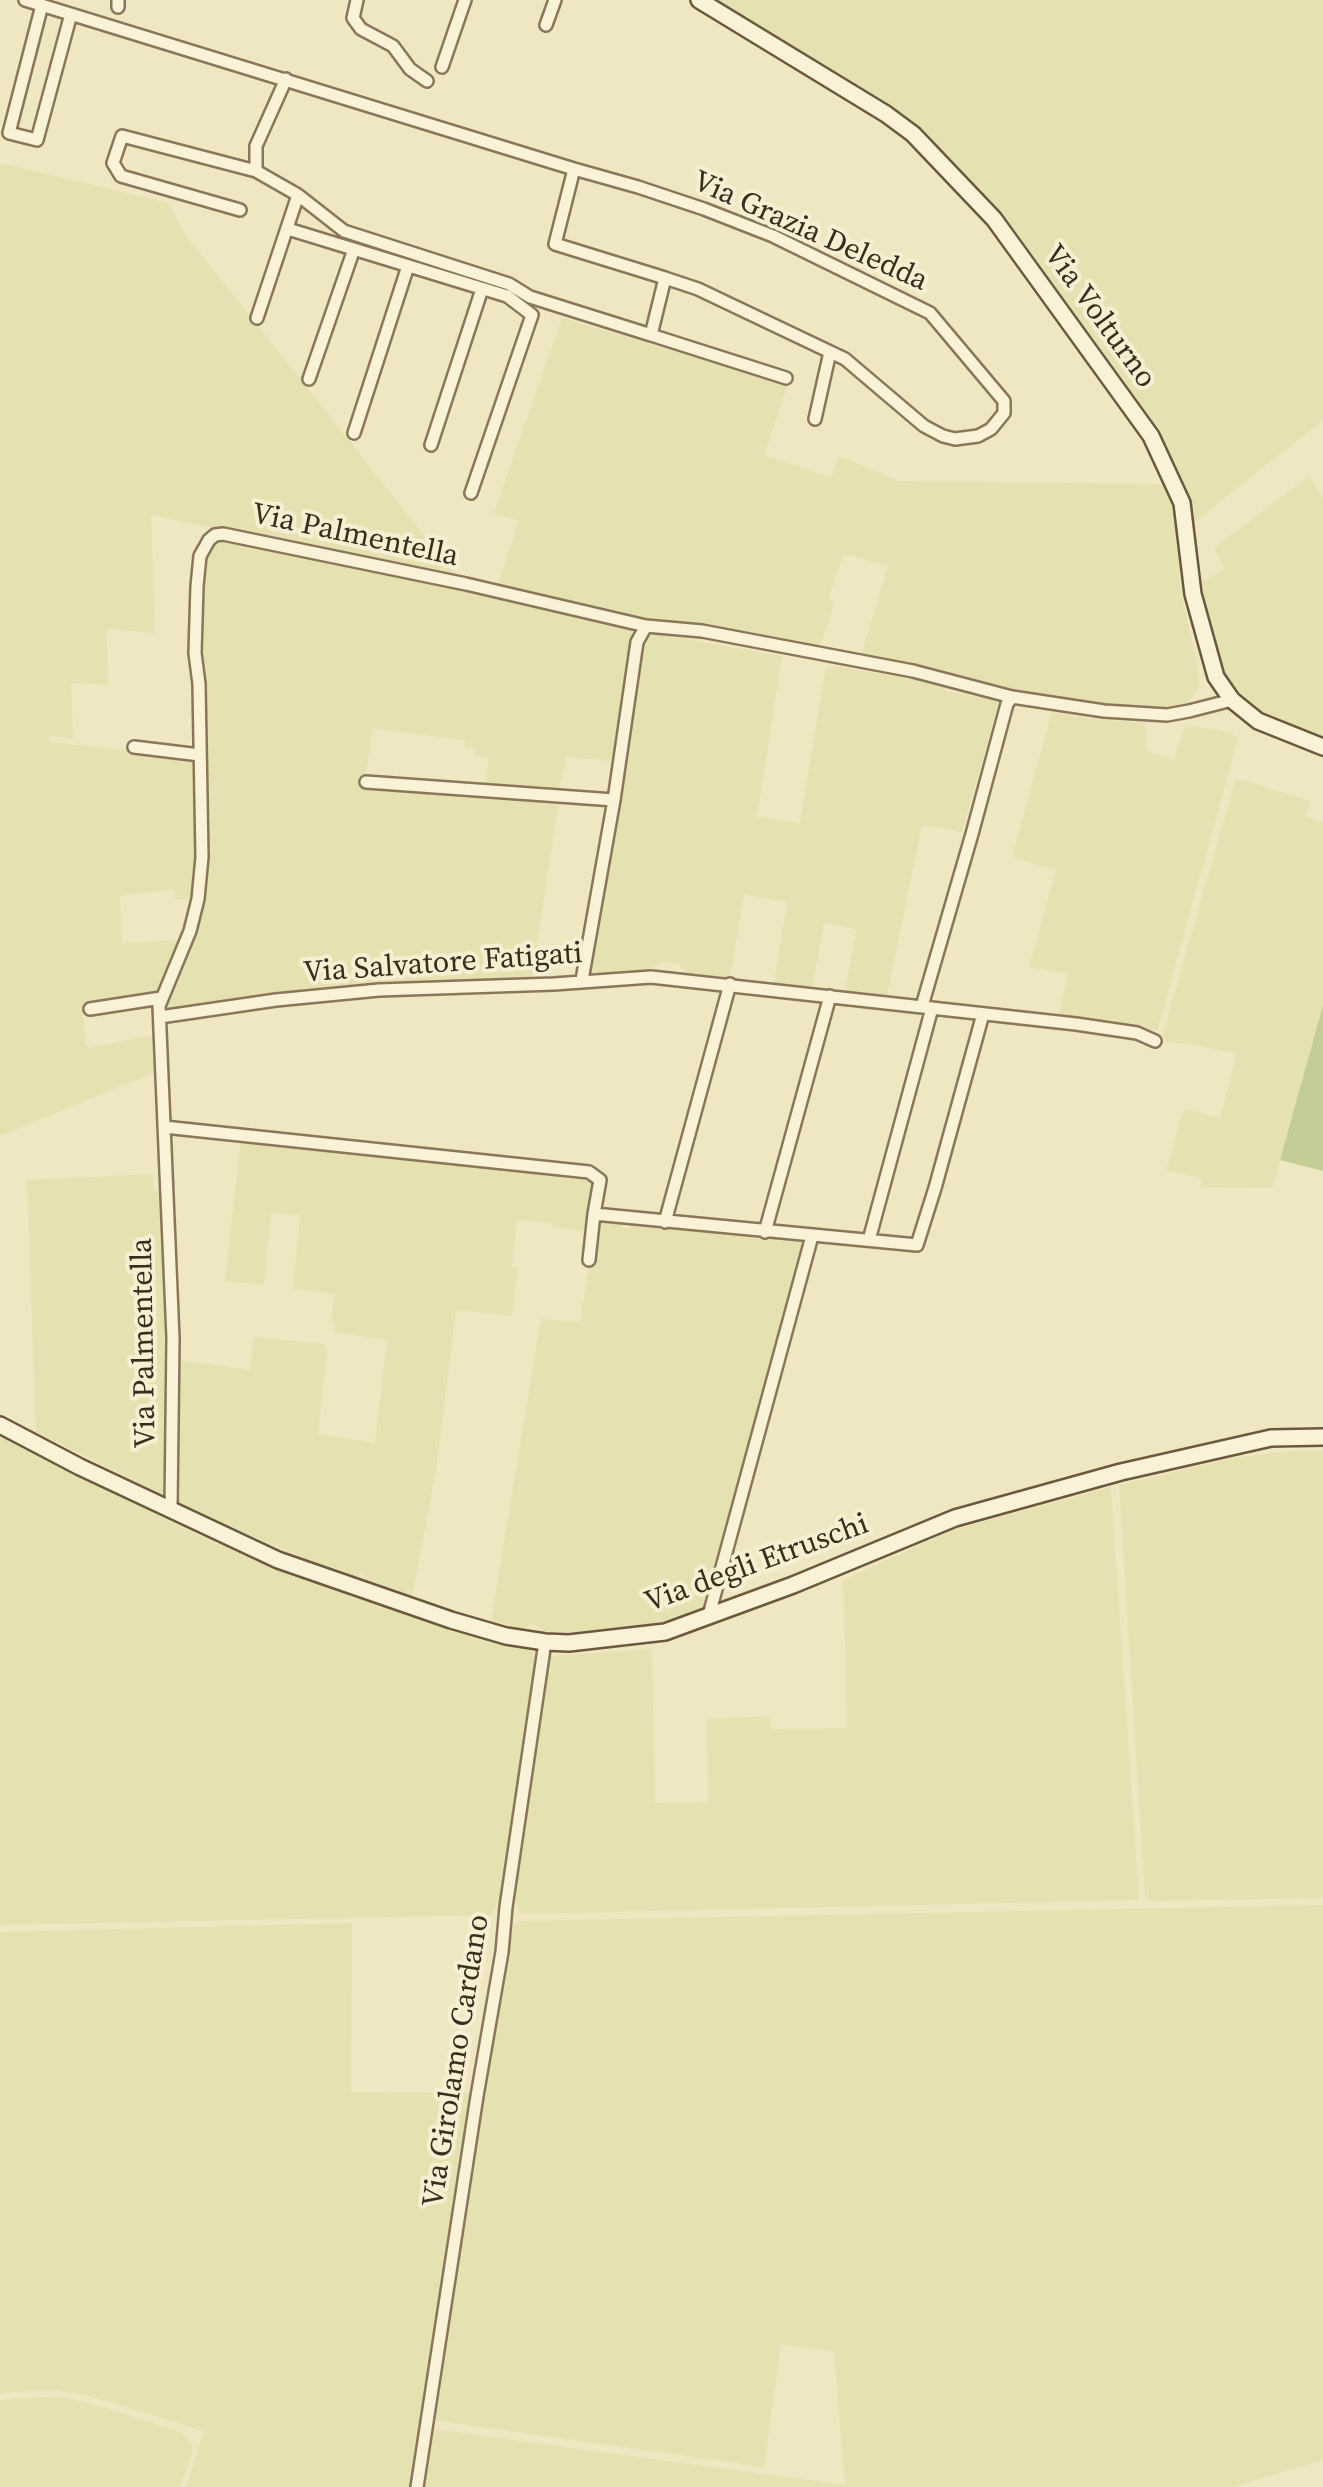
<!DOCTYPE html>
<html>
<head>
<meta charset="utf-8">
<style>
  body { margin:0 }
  canvas { display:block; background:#efe6c2 }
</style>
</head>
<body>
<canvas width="1323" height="2487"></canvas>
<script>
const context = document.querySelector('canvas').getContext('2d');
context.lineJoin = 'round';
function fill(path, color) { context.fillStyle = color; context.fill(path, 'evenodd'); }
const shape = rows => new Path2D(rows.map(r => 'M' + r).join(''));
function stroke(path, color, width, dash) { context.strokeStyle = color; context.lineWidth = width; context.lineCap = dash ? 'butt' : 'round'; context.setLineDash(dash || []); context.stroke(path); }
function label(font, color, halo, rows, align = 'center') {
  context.font = font + ' "Source Serif 4",serif'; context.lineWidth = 8; context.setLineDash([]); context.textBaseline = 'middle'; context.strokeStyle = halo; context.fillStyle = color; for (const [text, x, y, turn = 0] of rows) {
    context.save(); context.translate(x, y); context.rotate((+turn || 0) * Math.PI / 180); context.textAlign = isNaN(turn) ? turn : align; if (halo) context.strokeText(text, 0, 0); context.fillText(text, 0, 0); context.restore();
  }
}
fill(shape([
  [716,0,1323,0,1323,420,1191,525,1180,475,1143,410,1052,289,989,199,919,131,850,80],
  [0,163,168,203,185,234,459,579,151,515,155,633,107,629,108,685,71,683,73,738,50,736,50,742,182,757,192,760,196,766,196,867,193,900,175,899,174,889,120,896,122,943,178,940,160,988,155,994,148,997,82,1007,86,1046,89,1048,152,1035,157,1036,157,1071,0,1136],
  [562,318,788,384,764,455,831,478,839,456,898,481,1164,484,1175,508,1181,591,1197,663,1199,686,1196,692,1182,708,1174,709,1085,702,992,686,861,656,888,566,844,554,829,597,834,604,819,649,648,619,497,587,519,521,494,513],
  [1309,476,1323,498,1323,736,1263,715,1244,699,1224,675,1215,654,1198,584,1225,569,1214,548],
  [223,537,633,627,613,761,566,757,559,792,485,787,489,758,474,755,475,748,465,747,465,740,373,729,364,785,559,800,531,981,164,1012,165,1004,201,904,197,657,202,559,209,544],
  [651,633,782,656,757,817,800,823,825,673,828,667,834,666,945,685,945,691,999,701,962,832,922,825,887,995,845,991,857,929,824,923,812,988,774,983,787,902,744,894,730,979,689,975,679,965,665,961,643,972,601,975,593,975,590,972,589,964,638,653,646,636],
  [1052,712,1091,719,1145,723,1147,751,1174,760,1184,728,1197,727,1218,730,1232,734,1238,739,1157,1031,1058,1017,1069,974,1029,967,1056,870,1012,857],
  [1236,778,1310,801,1306,817,1323,822,1323,1005,1272,1188,1201,1187,1203,1178,1166,1171,1184,1109,1220,1118,1237,1054,1197,1045,1169,1042,1162,1038],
  [241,1139,515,1169,518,1172,596,1182,587,1231,552,1227,552,1223,517,1220,512,1266,518,1267,512,1316,456,1310,436,1470,412,1597,365,1582,365,1574,360,1573,355,1580,350,1579,177,1503,177,1360,250,1370,254,1337,324,1344,327,1353,318,1434,375,1443,387,1340,334,1332,335,1322,331,1321,334,1294,293,1289,300,1215,271,1213,264,1285,225,1281],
  [153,1174,153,1189,161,1194,168,1497,36,1432,27,1180],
  [597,1219,622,1222,623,1228,629,1229,634,1222,804,1241,704,1610,656,1623,577,1633,542,1631,538,1626,532,1624,524,1629,491,1621,541,1319,580,1322],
  [0,1437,216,1544,225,1545,287,1574,497,1644,532,1651,536,1661,511,1849,501,1898,491,1915,0,1925],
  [1292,1451,1323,1451,1323,1898,1152,1901,1145,1896,1119,1485,1234,1458],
  [1111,1487,1139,1900,520,1914,514,1896,549,1661,552,1656,652,1649,655,1803,708,1802,707,1719,770,1716,771,1729,847,1728,843,1580,953,1530],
  [1323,1905,1323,2460,1232,2487,422,2487,431,2429,845,2485,834,2351,781,2345,764,2467,433,2420,488,2056,513,1926,520,1921],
  [352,1923,351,2092,473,2093,453,2229,446,2240,449,2253,413,2487,186,2487,204,2431,90,2396,57,2390,0,2393,0,1932],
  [46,2397,67,2398,92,2404,181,2432,192,2445,192,2454,180,2487,0,2487,0,2400]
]), '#e5e1b0');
fill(shape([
  [1323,1005,1323,1171,1280,1160]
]), '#c3ce96');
const street = shape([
  [25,0,574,169,638,187,704,209,773,236,930,313,1004,401,1004,413,991,429,978,436,955,439,943,436,924,426,845,359,698,289,665,278,651,335,530,297,509,284,344,231,298,195],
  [357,0,353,18,361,29,393,46,410,69,427,81],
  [42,5,9,133,37,140,71,14],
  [118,7,118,0],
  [546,25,555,0],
  [442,67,465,0],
  [574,169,555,244,665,278],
  [240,210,121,176,113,163,122,136,256,171],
  [288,229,507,296,532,315,471,493],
  [257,318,298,195,256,171,256,146,286,79],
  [651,335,786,378],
  [309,379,354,249],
  [815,419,830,352],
  [354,433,408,266],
  [431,445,482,289],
  [134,747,200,755],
  [366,782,614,800],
  [582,980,614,800,637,642,646,626],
  [922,1006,972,834,1007,704,1012,697],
  [90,1009,161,998],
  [160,1017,276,1000,379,990,554,984,651,977,1076,1024,1137,1033,1155,1041],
  [164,1127,589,1172,600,1180,594,1214,917,1245,935,1188,983,1014],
  [665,1222,730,984],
  [765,1232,830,996],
  [869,1240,932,1008],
  [589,1260,594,1214],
  [171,1508,173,1338,159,1006,190,931,198,899,202,857,199,684,195,653,197,586,200,556,209,540,215,535,223,534,466,584,646,626,702,631,913,671,1012,697,1104,711,1167,715,1189,711,1232,700],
  [709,1615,812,1236],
  [417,2487,477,2096,502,1952,506,1907,545,1642]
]);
const secondary = shape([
  [699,0,886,114,913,134,994,219,1151,436,1182,503,1193,594,1216,677,1232,700,1258,721,1323,747],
  [0,1425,80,1467,278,1560,451,1620,506,1636,545,1642,569,1643,665,1632,793,1585,955,1518,1121,1472,1271,1438,1323,1437]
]);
stroke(street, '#8a7759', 16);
stroke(secondary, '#6c583c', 20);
stroke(street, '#faf2d6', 11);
stroke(secondary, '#faf2d6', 15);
label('30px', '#3a2d1d', '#f7efd2', [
  ["Via Grazia Deledda",810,232,24],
  ["Via Volturno",1099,317,54],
  ["Via Palmentella",355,536,12],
  ["Via Salvatore Fatigati",443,964,-4],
  ["Via Palmentella",145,1343,-91],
  ["Via degli Etruschi",757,1564,-20],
  ["Via Girolamo Cardano",457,2061,-81]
]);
</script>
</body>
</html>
